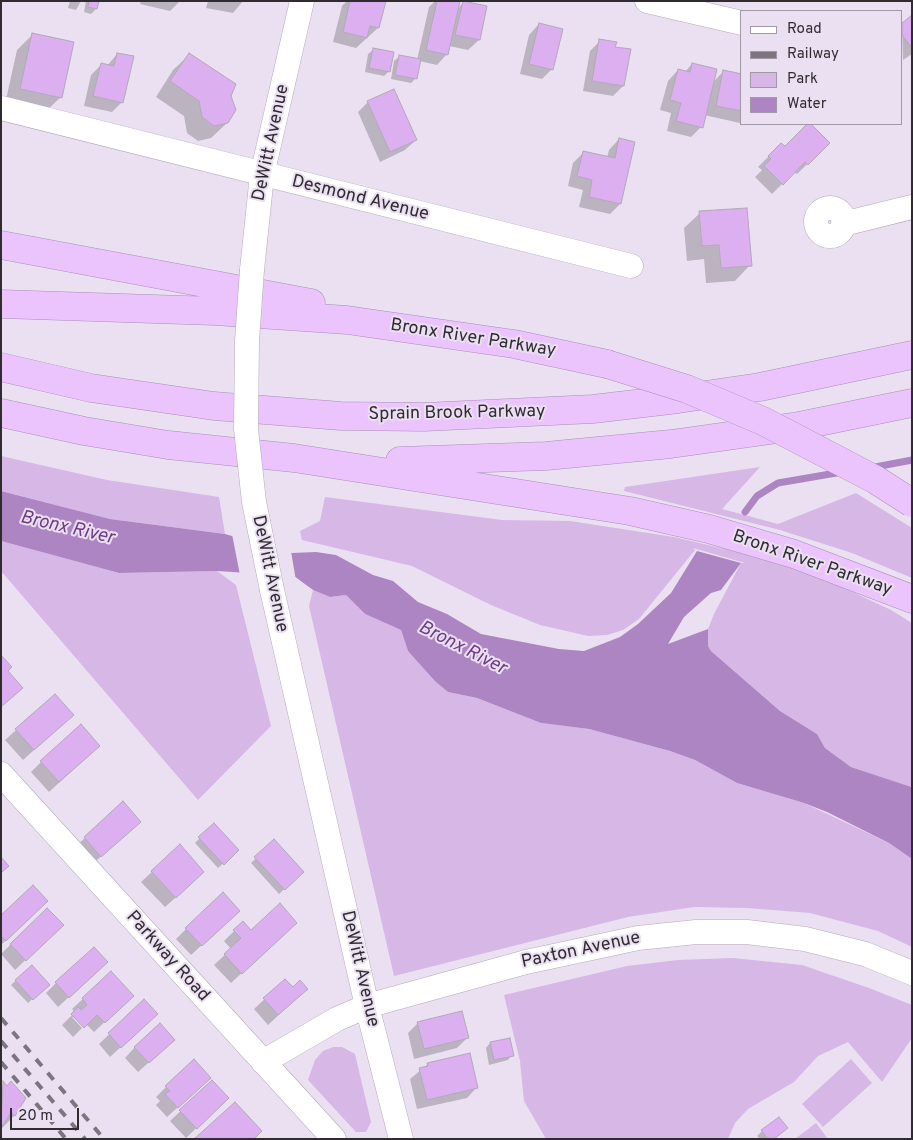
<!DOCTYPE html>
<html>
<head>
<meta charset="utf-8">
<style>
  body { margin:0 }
  #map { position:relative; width:913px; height:1140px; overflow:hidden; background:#ebe0f1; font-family:Overpass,sans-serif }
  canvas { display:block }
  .frame { position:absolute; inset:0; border:2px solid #2f2b31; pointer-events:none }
  .legend { position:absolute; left:740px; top:10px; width:162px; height:115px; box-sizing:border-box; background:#ebe0f1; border:1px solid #a098a4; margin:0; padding:6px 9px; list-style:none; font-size:15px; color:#2f2b31 }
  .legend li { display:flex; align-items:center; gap:10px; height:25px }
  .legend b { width:25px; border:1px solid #a098a4 }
  .scale { position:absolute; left:10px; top:1108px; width:69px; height:22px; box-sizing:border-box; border:2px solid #2f2b31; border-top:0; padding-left:6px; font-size:15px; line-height:18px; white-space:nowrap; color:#2f2b31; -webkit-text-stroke:4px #ebe0f1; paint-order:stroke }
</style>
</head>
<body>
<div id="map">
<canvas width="913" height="1140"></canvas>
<div class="frame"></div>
<ul class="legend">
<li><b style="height:6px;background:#fff"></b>Road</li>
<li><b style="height:6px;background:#7c7580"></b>Railway</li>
<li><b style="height:14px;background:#d6b7e6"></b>Park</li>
<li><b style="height:14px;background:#ae85c3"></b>Water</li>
</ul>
<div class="scale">20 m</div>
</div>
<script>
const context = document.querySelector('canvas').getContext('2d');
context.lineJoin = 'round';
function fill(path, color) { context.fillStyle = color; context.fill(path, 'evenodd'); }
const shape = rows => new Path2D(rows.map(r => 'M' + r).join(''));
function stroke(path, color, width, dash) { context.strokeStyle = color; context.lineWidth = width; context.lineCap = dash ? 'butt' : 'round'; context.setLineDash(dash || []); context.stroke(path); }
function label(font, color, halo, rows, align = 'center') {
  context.font = font + ' Overpass,sans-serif'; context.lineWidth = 4; context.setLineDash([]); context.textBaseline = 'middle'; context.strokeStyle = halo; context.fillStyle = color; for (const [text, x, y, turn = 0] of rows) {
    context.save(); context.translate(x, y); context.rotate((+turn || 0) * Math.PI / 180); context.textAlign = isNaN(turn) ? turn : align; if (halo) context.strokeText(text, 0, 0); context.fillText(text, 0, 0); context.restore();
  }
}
fill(shape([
  [1,456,107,480,219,497,225,534,110,519,1,491],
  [760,467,722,509,778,524,856,493,912,528,912,578,852,553,780,530,624,491,625,487],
  [325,497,502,520,570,521,674,537,747,554,823,578,891,610,912,623,912,788,851,767,825,748,817,734,780,711,711,651,708,646,708,629,714,614,741,563,745,563,693,548,695,550,639,619,623,630,607,635,588,636,540,625,491,605,412,566,302,540,300,531,320,521],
  [1,541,119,573,217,571,236,585,271,726,198,800,1,571],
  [313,590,330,597,346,595,365,614,401,630,408,651,448,692,477,698,541,723,589,729,670,751,695,760,737,783,804,803,889,843,912,859,912,947,878,931,810,913,747,908,694,907,628,917,394,976,309,606],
  [733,958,802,965,869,988,912,1005,912,1038,882,1082,848,1042,818,1056,794,1082,748,1109,735,1123,728,1139,546,1139,524,1101,520,1061,504,995,627,966,678,960],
  [333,1047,342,1047,355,1054,371,1122,366,1132,356,1132,308,1080,315,1060,323,1051],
  [851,1059,872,1083,823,1127,802,1104],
  [816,1123,828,1139,795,1139]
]), '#d6b7e6');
fill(shape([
  [1,491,110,519,225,534,291,553,316,552,336,555,373,575,393,581,418,602,447,614,481,634,559,649,584,651,620,637,638,624,671,593,697,551,741,563,721,590,711,593,684,617,668,644,708,629,708,646,711,651,780,711,817,734,825,748,851,767,911,787,912,859,889,843,827,812,804,803,737,783,695,760,670,751,589,729,541,723,477,698,448,692,435,681,408,651,401,630,365,614,346,595,330,597,313,590,294,576,217,571,119,573,1,541]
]), '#ae85c3');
fill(shape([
  [232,534,291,551,296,581,293,578,240,575]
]), '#ebe0f1');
fill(shape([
  [70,1,81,1,76,10,68,8],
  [86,1,97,1,96,9,91,14,84,12],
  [141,1,180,1,170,11,140,4],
  [208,1,243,1,233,13,206,8],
  [347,1,385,1,378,28,356,48,333,42,342,6],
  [435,1,459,1,458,8,463,3,479,40,468,50,449,46,447,54,437,65,419,61,416,78,411,83,391,79,394,61,399,57,417,60,429,7],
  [912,17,912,54,903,60,902,24],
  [539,24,552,69,542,79,520,74,529,35],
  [32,35,61,97,45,112,5,104,17,50],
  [600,41,613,48,623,86,613,96,583,91,590,51],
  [373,50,389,71,384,76,365,72,368,54],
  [117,54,122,102,112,112,84,106,91,75,101,65,107,66],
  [189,55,229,96,227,123,211,138,198,141,187,133,184,116,156,97,173,70],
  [692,64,712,83,724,71,742,75,742,121,740,123,704,115,701,127,691,137,667,131,671,113,660,110,668,81,678,70,685,72],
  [368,102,416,140,405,150,380,162,358,112],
  [810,124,829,143,797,174,794,172,772,194,755,177,762,170,758,167,781,144,785,148],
  [619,139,620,204,610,214,579,207,583,190,568,186,573,163,583,153,607,158,609,150],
  [700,213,750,265,735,281,706,283,704,259,687,261,684,228],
  [55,695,62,725,23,760,5,740],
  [88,756,49,792,31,772,41,762],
  [123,803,129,832,90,866,74,848],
  [214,824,238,850,218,868,195,843],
  [274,841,303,872,279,894,251,863],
  [180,846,193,882,165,907,141,882],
  [47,909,62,925,15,970,1,954],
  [37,911,1,945,1,917],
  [228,921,191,955,176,939,186,929],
  [234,931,285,933,231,983,214,965,231,949,224,941],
  [31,966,43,989,28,1003,11,985],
  [96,972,58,1007,46,993,56,983],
  [111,973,122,1006,94,1032,87,1025,71,1016,82,1028,73,1037,62,1025,75,1012,72,1009],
  [285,980,296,999,268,1025,254,1009],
  [144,1001,146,1024,110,1057,99,1044],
  [418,1023,467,1038,457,1048,414,1059,408,1033],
  [490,1043,512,1055,508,1060,489,1065,486,1048],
  [135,1047,163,1050,138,1072,125,1058],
  [428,1064,477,1087,467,1098,417,1109,410,1079],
  [212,1081,217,1108,186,1138,170,1121],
  [3,1083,25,1099,14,1116,1,1129],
  [166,1087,199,1088,167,1117,156,1105,160,1101,156,1097],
  [762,1131,774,1139,760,1139,757,1136]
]), '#0003');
stroke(shape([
  [870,468,912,460],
  [745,512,757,496,778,483,842,472]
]), '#ae85c3', 7);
const building = shape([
  [89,1,99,1,97,9,88,7,89,1],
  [350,1,386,1,379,28,370,26,367,38,343,32,350,1],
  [437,1,460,1,448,55,426,50,437,1],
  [463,1,487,6,480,40,455,35,463,1],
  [912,15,912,48,902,35,902,23,912,15],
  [539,23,563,29,553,70,529,64,539,23],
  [32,33,74,42,62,98,20,89,32,33],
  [599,39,617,42,615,47,631,49,624,86,592,81,599,39],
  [373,48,394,52,390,72,369,68,373,48],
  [117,53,134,56,123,103,93,96,101,63,114,66,117,53],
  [189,53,236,84,231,96,236,110,228,123,214,126,202,117,199,101,170,81,189,53],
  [399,55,421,59,417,79,395,75,399,55],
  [692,63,717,69,703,128,676,121,681,103,670,100,678,69,690,72,692,63],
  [723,70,742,74,742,111,716,106,723,70],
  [394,89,417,140,390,152,367,101,394,89],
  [807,124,811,124,830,143,808,165,805,162,783,185,764,166,771,159,768,156,781,143,785,146,807,124],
  [619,138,635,142,621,204,589,197,592,180,577,176,583,151,615,158,619,138],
  [747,208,752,266,721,268,719,245,702,246,699,211,747,208],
  [1,655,12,667,8,671,23,688,1,707,1,655],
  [55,694,74,715,34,750,15,729,55,694],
  [81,724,100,746,59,782,40,761,81,724],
  [123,801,141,822,101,857,84,837,123,801],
  [214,823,239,850,224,865,198,837,214,823],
  [274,839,304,872,285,890,254,857,274,839],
  [180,844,204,872,176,898,151,871,180,844],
  [1,857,9,866,1,873,1,857],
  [33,885,48,901,6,941,1,936,1,915,33,885],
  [223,892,240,911,202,946,185,928,223,892],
  [280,903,297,923,242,974,224,954,241,938,233,930,243,921,251,930,280,903],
  [47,908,64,925,26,961,10,944,47,908],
  [94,947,108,962,69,998,55,982,94,947],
  [32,965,50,985,33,1000,15,980,32,965],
  [111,971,134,996,105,1023,97,1015,84,1028,71,1014,78,1007,81,1010,87,1005,82,998,111,971],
  [285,979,293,987,300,980,308,989,278,1015,263,998,285,979],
  [144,999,158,1014,121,1048,108,1033,144,999],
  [462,1011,469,1038,424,1049,417,1022,462,1011],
  [160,1023,175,1040,149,1063,134,1047,160,1023],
  [510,1038,514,1056,494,1060,490,1042,510,1038],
  [470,1053,478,1088,427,1100,419,1068,428,1066,427,1063,470,1053],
  [194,1059,211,1078,178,1108,165,1094,170,1091,165,1086,194,1059],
  [212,1080,229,1098,197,1129,179,1110,212,1080],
  [3,1081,7,1086,11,1081,26,1098,15,1116,11,1113,1,1128,3,1081],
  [235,1102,262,1131,254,1139,194,1139,235,1102],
  [779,1117,788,1128,774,1139,768,1139,761,1130,779,1117]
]);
fill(building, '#dbaff0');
stroke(building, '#b2a8b8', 1);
const minor = shape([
  [647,1,742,23],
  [1,108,631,266],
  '816 222a14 14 0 1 1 28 0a14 14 0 1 1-28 0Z',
  [843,224,912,207],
  [252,270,262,175,302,1],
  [272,590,367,1006,401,1139],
  [1,774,334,1139],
  [263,1062,337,1019,367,1006,526,962,638,938,696,932,747,932,805,939,865,954,912,973]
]);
const highway = shape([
  [1,245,311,303],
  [1,304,215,311,347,320,514,344,607,364],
  [1,367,91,388,214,406,341,416,424,417,593,409,678,399,760,387,912,355],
  [1,413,84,431,168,445,294,458,630,511,709,529,794,554,912,599],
  [400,461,546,456,671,444,799,426,912,403]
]);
stroke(minor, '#b4a9ba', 25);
stroke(highway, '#a98eb6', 29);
stroke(minor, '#fff', 24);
stroke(highway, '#ebc4fe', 28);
stroke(shape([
  [1,1018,104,1139],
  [1,1041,85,1139],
  [1,1062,66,1139]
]), '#7c7580', 4, [9, 9]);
const minorBridge = shape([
  [252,270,247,341,246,429,254,502,272,590]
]);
const highwayBridge = shape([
  [607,364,687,389,763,421,876,480,912,503]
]);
stroke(minorBridge, '#b4a9ba', 25, []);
stroke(highwayBridge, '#a98eb6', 29, []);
stroke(minorBridge, '#fff', 24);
stroke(highwayBridge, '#ebc4fe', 28);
label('18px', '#2f2b31', '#ebe0f1', [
  ["DeWitt Avenue",272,143,-78],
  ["Desmond Avenue",360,199,14],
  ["Bronx River Parkway",473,339,9],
  ["Sprain Brook Parkway",457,414,-1],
  ["Bronx River Parkway",812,564,19],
  ["DeWitt Avenue",269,574,78],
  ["Paxton Avenue",581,951,-12],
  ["Parkway Road",167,957,48],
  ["DeWitt Avenue",359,969,77]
]);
label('italic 19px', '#6f3b87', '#ebe0f1', [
  ["Bronx River",67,529,13],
  ["Bronx River",462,649,27]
]);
</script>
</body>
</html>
